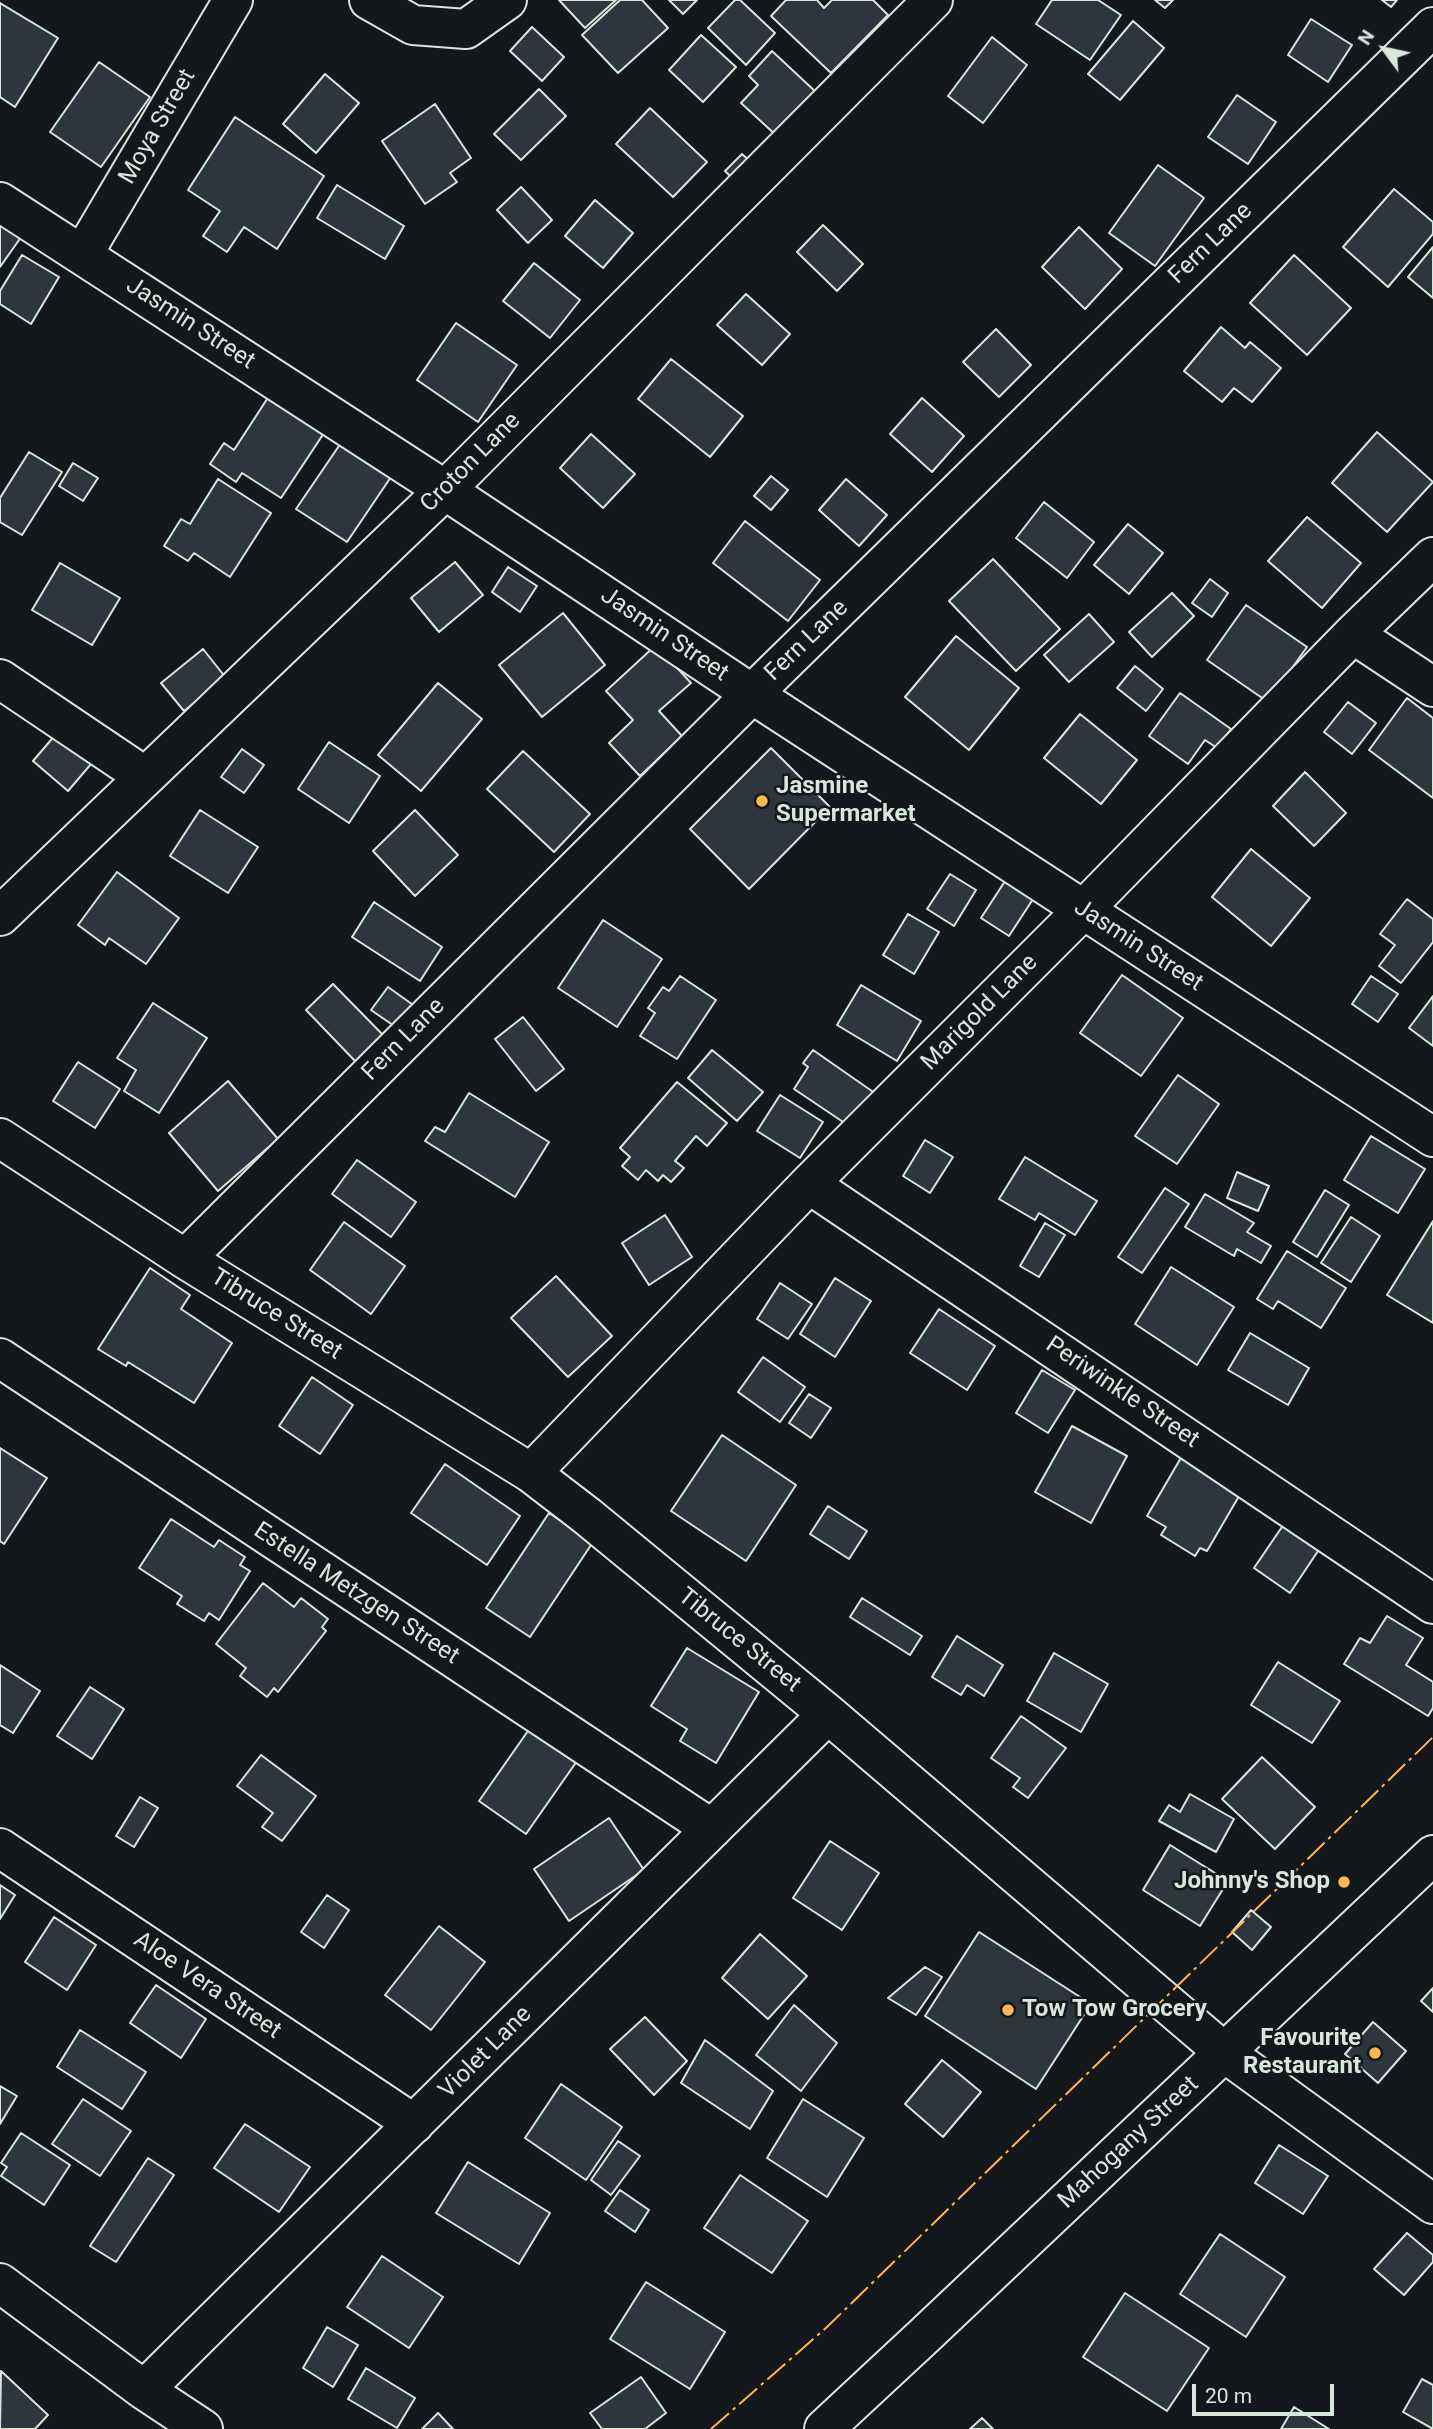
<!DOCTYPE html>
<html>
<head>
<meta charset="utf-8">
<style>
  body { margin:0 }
  #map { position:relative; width:1433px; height:2429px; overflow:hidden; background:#14181c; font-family:Roboto,sans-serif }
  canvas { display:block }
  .north { position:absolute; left:1349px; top:14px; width:70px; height:70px; -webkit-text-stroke:5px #14181c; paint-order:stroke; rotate:303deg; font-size:19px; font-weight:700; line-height:28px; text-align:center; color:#d8e6dc }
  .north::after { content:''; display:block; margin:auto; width:24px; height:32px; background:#d8e6dc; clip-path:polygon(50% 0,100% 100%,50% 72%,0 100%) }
  .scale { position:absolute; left:1192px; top:2384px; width:142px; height:32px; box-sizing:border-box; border:4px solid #d8e6dc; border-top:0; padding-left:9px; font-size:21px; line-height:24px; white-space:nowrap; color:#d8e6dc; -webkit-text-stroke:5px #14181c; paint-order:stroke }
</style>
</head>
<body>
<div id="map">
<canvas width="1433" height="2429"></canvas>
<div class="north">N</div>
<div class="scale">20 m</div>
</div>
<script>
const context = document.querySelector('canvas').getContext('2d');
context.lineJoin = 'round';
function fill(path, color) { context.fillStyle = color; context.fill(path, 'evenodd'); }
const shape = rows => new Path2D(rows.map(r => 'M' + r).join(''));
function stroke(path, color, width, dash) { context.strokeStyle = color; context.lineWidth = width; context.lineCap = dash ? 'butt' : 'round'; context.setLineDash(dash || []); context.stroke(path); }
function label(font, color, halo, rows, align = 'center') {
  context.font = font + ' Roboto,sans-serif'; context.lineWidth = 5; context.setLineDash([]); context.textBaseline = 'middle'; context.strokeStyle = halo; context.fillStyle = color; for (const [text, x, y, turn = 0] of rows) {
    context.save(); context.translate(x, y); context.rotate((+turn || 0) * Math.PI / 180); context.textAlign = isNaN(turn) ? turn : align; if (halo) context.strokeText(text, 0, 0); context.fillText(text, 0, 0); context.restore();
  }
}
const building = shape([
  [559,0,616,0,585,28,559,0],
  [620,0,642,0,668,28,618,73,582,35,620,0],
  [669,0,697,0,683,14,669,0],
  [735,0,740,0,775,33,746,65,708,28,735,0],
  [786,0,817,0,824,8,832,0,873,0,888,15,831,73,771,16,786,0],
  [1052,0,1098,0,1121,15,1090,60,1036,24,1052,0],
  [1155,0,1173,0,1165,8,1155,0],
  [1382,0,1397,0,1391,7,1382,0],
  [0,3,58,38,15,107,0,97,0,3],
  [1311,19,1352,45,1328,82,1288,55,1311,19],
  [1133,21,1164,48,1120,100,1088,74,1133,21],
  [532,27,564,57,542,81,510,51,532,27],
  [701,35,736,67,703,102,669,70,701,35],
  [992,37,1027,65,983,123,948,96,992,37],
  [772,51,818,94,778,137,741,103,758,85,749,76,772,51],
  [99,62,150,97,101,167,50,132,99,62],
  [325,74,359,103,316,153,283,124,325,74],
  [539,89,566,116,521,160,494,134,539,89],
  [1237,95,1276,122,1248,164,1208,137,1237,95],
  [435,104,471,158,450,173,457,182,425,204,382,141,435,104],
  [650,108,707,162,673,197,616,144,650,108],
  [235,117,324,176,277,249,244,227,227,252,203,236,220,211,188,190,235,117],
  [742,154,755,166,738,184,725,171,742,154],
  [1158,165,1204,198,1155,266,1109,233,1158,165],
  [337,185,404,226,385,259,317,218,337,185],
  [521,187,552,220,528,243,497,210,521,187],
  [1394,189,1433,222,1433,234,1388,287,1343,247,1394,189],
  [595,200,633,233,603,268,565,236,595,200],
  [0,216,24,233,0,267,0,216],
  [823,225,863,264,837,291,797,252,823,225],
  [1079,227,1122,269,1085,309,1042,267,1079,227],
  [1433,247,1433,298,1408,277,1433,247],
  [22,255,59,277,31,324,0,304,0,291,22,255],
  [1294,255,1351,308,1307,355,1250,303,1294,255],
  [534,263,580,300,550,338,503,301,534,263],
  [746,294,790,334,762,365,717,325,746,294],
  [456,323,517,365,478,422,417,380,456,323],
  [1221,327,1245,348,1250,342,1281,368,1252,402,1234,388,1222,402,1184,371,1221,327],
  [996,329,1031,365,999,397,963,362,996,329],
  [671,359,743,416,710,457,638,399,671,359],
  [269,396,324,433,281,498,242,473,236,482,210,464,224,443,234,450,269,396],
  [922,398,964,436,932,472,890,434,922,398],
  [1377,432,1433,482,1387,532,1332,483,1377,432],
  [591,434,635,474,603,508,560,468,591,434],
  [343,440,393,474,347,542,296,509,343,440],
  [29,452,62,472,22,535,0,522,0,498,29,452],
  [73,463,98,478,83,501,59,486,73,463],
  [771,476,788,490,771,510,754,496,771,476],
  [218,479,271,513,230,577,194,553,188,561,164,546,181,519,190,524,218,479],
  [846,479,887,515,859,546,819,510,846,479],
  [1044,502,1094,542,1067,578,1016,538,1044,502],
  [1307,517,1361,563,1322,608,1268,561,1307,517],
  [745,521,820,580,788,621,713,563,745,521],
  [1128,524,1163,553,1129,594,1094,565,1128,524],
  [993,559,1060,629,1016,671,949,601,993,559],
  [455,562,483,595,439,632,411,598,455,562],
  [60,563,120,598,92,645,32,610,60,563],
  [508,567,537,586,520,612,492,592,508,567],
  [1210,579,1228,593,1212,617,1192,603,1210,579],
  [1172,593,1194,616,1152,657,1129,632,1172,593],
  [1246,605,1307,647,1268,702,1207,660,1246,605],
  [563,613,605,665,542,717,499,665,563,613],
  [1089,614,1114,642,1069,682,1044,655,1089,614],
  [956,636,1019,688,969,750,905,697,956,636],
  [656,645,691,683,659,711,682,736,640,776,609,743,633,720,606,691,656,645],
  [203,649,226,678,184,711,161,683,203,649],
  [1135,666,1163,689,1146,711,1117,688,1135,666],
  [438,683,482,719,421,791,378,755,438,683],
  [1180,693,1231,729,1217,748,1205,740,1188,764,1149,736,1180,693],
  [1407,698,1433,718,1433,798,1369,750,1407,698],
  [1348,702,1376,723,1352,754,1324,732,1348,702],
  [1080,714,1137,760,1101,804,1044,758,1080,714],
  [62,727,97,757,68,791,33,761,62,727],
  [329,742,380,776,349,823,298,789,329,742],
  [771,748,830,807,749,889,690,829,771,748],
  [242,749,264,765,244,793,221,777,242,749],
  [523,751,590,814,554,852,487,789,523,751],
  [1305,772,1346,813,1314,846,1273,806,1305,772],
  [200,810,258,847,228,893,170,856,200,810],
  [415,810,458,855,415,896,373,851,415,810],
  [1251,849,1310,898,1271,946,1212,897,1251,849],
  [117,872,179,918,146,964,109,938,105,945,78,925,117,872],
  [950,874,976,890,954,926,927,909,950,874],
  [1009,875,1037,893,1009,936,981,918,1009,875],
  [1407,899,1433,919,1433,942,1401,983,1379,966,1395,945,1380,934,1407,899],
  [374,902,442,947,420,981,352,937,374,902],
  [908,914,939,932,914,974,883,955,908,914],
  [603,920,662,959,617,1027,558,988,603,920],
  [1122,975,1183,1018,1141,1076,1080,1033,1122,975],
  [680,976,716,1000,677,1059,640,1036,655,1013,648,1008,663,987,669,991,680,976],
  [1371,976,1398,994,1378,1022,1352,1004,1371,976],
  [333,984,383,1035,356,1062,306,1010,333,984],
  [861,985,921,1021,897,1061,837,1025,861,985],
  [388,987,416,1007,400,1030,371,1010,388,987],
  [1433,996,1433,1046,1409,1028,1433,996],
  [153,1003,207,1038,159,1113,124,1091,136,1070,117,1058,153,1003],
  [523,1017,564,1069,536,1091,495,1039,523,1017],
  [712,1050,763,1092,737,1121,688,1078,712,1050],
  [813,1050,879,1096,855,1130,794,1089,808,1067,803,1063,813,1050],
  [78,1062,120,1089,95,1128,53,1101,78,1062],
  [1178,1075,1219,1104,1177,1164,1135,1136,1178,1075],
  [228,1081,278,1139,218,1191,169,1133,228,1081],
  [677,1082,727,1123,707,1146,696,1136,675,1161,684,1168,671,1182,663,1175,658,1181,646,1170,638,1180,622,1166,630,1157,620,1148,677,1082],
  [469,1093,549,1142,515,1197,425,1141,435,1127,445,1132,469,1093],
  [780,1095,823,1122,800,1158,757,1131,780,1095],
  [1371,1136,1425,1169,1398,1213,1344,1180,1371,1136],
  [925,1140,953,1157,930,1193,903,1176,925,1140],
  [1025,1157,1097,1201,1075,1235,1039,1213,1035,1220,999,1199,1025,1157],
  [357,1160,416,1202,391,1237,332,1194,357,1160],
  [1237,1172,1269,1186,1258,1211,1227,1198,1237,1172],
  [1165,1188,1189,1204,1142,1273,1118,1257,1165,1188],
  [1325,1190,1349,1205,1317,1257,1293,1242,1325,1190],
  [1205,1194,1254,1223,1247,1232,1271,1246,1261,1263,1237,1249,1234,1256,1185,1227,1205,1194],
  [665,1215,692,1257,649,1285,622,1243,665,1215],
  [1351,1217,1380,1236,1351,1282,1321,1263,1351,1217],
  [1433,1221,1433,1323,1387,1295,1433,1221],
  [344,1222,405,1266,371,1314,310,1270,344,1222],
  [1045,1223,1065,1235,1039,1277,1020,1266,1045,1223],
  [1287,1251,1346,1288,1321,1328,1278,1301,1273,1309,1257,1299,1287,1251],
  [1171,1267,1234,1307,1197,1365,1135,1324,1171,1267],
  [150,1268,190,1295,181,1309,232,1343,194,1403,128,1362,126,1366,98,1349,150,1268],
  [556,1276,612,1336,568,1377,511,1318,556,1276],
  [835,1278,871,1301,835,1357,800,1334,835,1278],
  [780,1283,812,1304,788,1339,757,1319,780,1283],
  [939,1309,995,1346,967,1390,910,1353,939,1309],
  [1250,1333,1309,1368,1288,1405,1228,1370,1250,1333],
  [763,1357,805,1387,780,1422,738,1392,763,1357],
  [1042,1370,1075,1390,1048,1433,1016,1413,1042,1370],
  [312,1377,353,1405,320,1454,279,1426,312,1377],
  [809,1394,831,1408,811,1438,789,1423,809,1394],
  [1072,1426,1127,1456,1091,1523,1035,1492,1072,1426],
  [722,1435,796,1485,746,1561,671,1511,722,1435],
  [0,1448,47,1478,4,1544,0,1541,0,1448],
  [1182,1456,1242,1491,1207,1551,1200,1548,1195,1556,1161,1535,1166,1527,1147,1516,1182,1456],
  [445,1464,520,1516,487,1565,411,1513,445,1464],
  [828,1506,867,1531,849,1559,810,1534,828,1506],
  [549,1513,593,1542,530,1637,486,1608,549,1513],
  [171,1519,214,1547,219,1540,245,1557,240,1565,250,1571,219,1620,209,1613,204,1621,177,1604,182,1596,139,1568,171,1519],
  [1284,1524,1320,1548,1290,1593,1254,1568,1284,1524],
  [263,1583,294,1607,301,1598,328,1619,322,1627,326,1631,278,1692,274,1688,267,1697,240,1676,246,1668,216,1644,263,1583],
  [862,1598,922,1636,910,1655,850,1617,862,1598],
  [1387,1616,1423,1638,1406,1665,1433,1682,1433,1708,1428,1716,1344,1664,1360,1638,1370,1643,1387,1616],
  [957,1636,1003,1665,984,1696,967,1685,961,1695,932,1677,957,1636],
  [687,1648,759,1692,716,1763,680,1741,687,1729,651,1706,687,1648],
  [1054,1653,1108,1684,1081,1732,1027,1701,1054,1653],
  [1278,1662,1340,1701,1312,1743,1251,1705,1278,1662],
  [0,1665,40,1691,13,1733,0,1725,0,1665],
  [90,1687,124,1709,92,1759,57,1736,90,1687],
  [1021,1716,1066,1748,1028,1798,1013,1787,1020,1778,991,1758,1021,1716],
  [530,1728,577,1761,526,1834,479,1801,530,1728],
  [261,1755,316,1796,282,1841,262,1827,273,1813,237,1786,261,1755],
  [1262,1757,1315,1807,1275,1849,1222,1799,1262,1757],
  [1190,1794,1234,1819,1216,1852,1159,1821,1169,1805,1180,1812,1190,1794],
  [140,1797,158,1808,134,1847,116,1836,140,1797],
  [609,1818,644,1870,569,1921,534,1869,609,1818],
  [830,1841,879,1873,842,1930,793,1898,830,1841],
  [1170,1845,1228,1881,1200,1926,1143,1890,1170,1845],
  [0,1885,15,1895,0,1919,0,1885],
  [327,1895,349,1910,324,1948,301,1932,327,1895],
  [1251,1910,1271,1927,1252,1950,1232,1932,1251,1910],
  [54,1917,96,1945,67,1990,25,1962,54,1917],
  [439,1926,485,1962,431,2030,385,1995,439,1926],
  [979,1932,1091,2004,1036,2089,925,2016,979,1932],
  [760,1934,807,1976,768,2019,722,1978,760,1934],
  [925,1967,942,1977,916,2015,888,1998,925,1967],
  [156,1985,206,2019,181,2058,130,2023,156,1985],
  [1433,1988,1433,2012,1421,2001,1433,1988],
  [794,2005,837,2043,801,2091,756,2055,794,2005],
  [645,2017,687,2061,654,2095,610,2049,645,2017],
  [1373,2022,1406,2051,1378,2083,1345,2054,1373,2022],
  [80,2030,146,2072,122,2109,57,2067,80,2030],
  [705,2040,773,2091,750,2129,681,2083,705,2040],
  [942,2060,981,2092,943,2137,905,2104,942,2060],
  [561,2084,622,2127,586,2180,525,2138,561,2084],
  [0,2086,17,2096,0,2124,0,2086],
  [83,2099,131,2131,100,2176,52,2144,83,2099],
  [803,2099,864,2138,827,2197,767,2158,803,2099],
  [245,2124,310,2167,279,2212,214,2168,245,2124],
  [21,2133,70,2165,44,2205,1,2176,7,2167,1,2163,21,2133],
  [618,2141,640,2156,611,2195,591,2180,618,2141],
  [1279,2145,1328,2176,1303,2214,1255,2183,1279,2145],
  [148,2158,174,2175,116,2262,90,2246,148,2158],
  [468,2162,550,2213,519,2264,436,2213,468,2162],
  [740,2175,808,2221,772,2273,704,2228,740,2175],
  [620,2190,649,2210,635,2232,605,2211,620,2190],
  [1407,2233,1433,2255,1433,2262,1404,2295,1374,2269,1407,2233],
  [1220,2234,1285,2277,1246,2337,1180,2294,1220,2234],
  [382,2256,443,2297,409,2348,347,2307,382,2256],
  [646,2282,725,2332,690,2389,610,2339,646,2282],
  [1125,2293,1209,2348,1167,2411,1083,2357,1125,2293],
  [327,2327,358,2345,333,2387,303,2368,327,2327],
  [366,2368,415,2398,397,2428,348,2399,366,2368],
  [1,2371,48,2415,35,2429,0,2429,1,2371],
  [641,2377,666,2413,645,2429,602,2429,590,2413,641,2377],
  [1422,2379,1433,2385,1433,2429,1403,2412,1422,2379],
  [1294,2407,1329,2429,1281,2429,1294,2407],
  [438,2413,453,2429,422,2429,438,2413],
  [982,2418,993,2429,970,2429,982,2418]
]);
fill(building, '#2c363c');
stroke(building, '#d8e6dc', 2);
const street = shape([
  [369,0,413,25,466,29,507,0],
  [0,202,445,490,752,694,1433,1137],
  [83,254,233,0],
  [1353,634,1433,687],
  [0,679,144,776],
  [0,916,445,490,933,0],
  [0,1138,185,1259,531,1473,587,1516,828,1714,1225,2053,1433,2204],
  [809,1184,1433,1604],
  [185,1259,752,694,1433,27],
  [0,1358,712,1829],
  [531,1473,809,1184,1083,910,1353,634,1433,557],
  [0,1848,414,2124],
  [0,2283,144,2390,203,2429],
  [144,2390,828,1714]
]);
const secondary = shape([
  [824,2429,924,2336,1433,1855]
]);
stroke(street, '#d8e6dc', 42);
stroke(secondary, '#d8e6dc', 42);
stroke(street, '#14181c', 38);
stroke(secondary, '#14181c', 38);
stroke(shape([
  [711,2429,827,2327,1433,1737]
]), '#ffb74d', 2, [24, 5, 3.5, 5]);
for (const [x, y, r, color] of [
  [762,801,7,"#ffb74d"],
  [1344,1882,7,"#ffb74d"],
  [1008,2010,7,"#ffb74d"],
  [1375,2053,7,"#ffb74d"]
]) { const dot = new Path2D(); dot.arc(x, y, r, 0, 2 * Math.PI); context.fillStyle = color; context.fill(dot); stroke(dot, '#14181c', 2.5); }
label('24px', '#d8e6dc', '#14181c', [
  ["Moya Street",158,127,-60],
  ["Fern Lane",1211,244,-44],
  ["Jasmin Street",190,324,33],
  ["Croton Lane",471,463,-45],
  ["Jasmin Street",664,635,34],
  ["Fern Lane",807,641,-44],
  ["Jasmin Street",1138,946,33],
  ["Marigold Lane",980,1013,-45],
  ["Fern Lane",404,1040,-45],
  ["Tibruce Street",276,1315,32],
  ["Periwinkle Street",1122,1393,34],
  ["Estella Metzgen Street",356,1594,33],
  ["Tibruce Street",739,1641,39],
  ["Aloe Vera Street",207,1986,34],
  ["Violet Lane",486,2053,-45],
  ["Mahogany Street",1129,2143,-43]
]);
label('bold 24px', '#d8e6dc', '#14181c', [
  ["Jasmine",776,787],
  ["Supermarket",776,815],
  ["Johnny's Shop",1330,1882,"right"],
  ["Tow Tow Grocery",1022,2010],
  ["Favourite",1361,2039,"right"],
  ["Restaurant",1361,2067,"right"]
], 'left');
</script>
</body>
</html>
